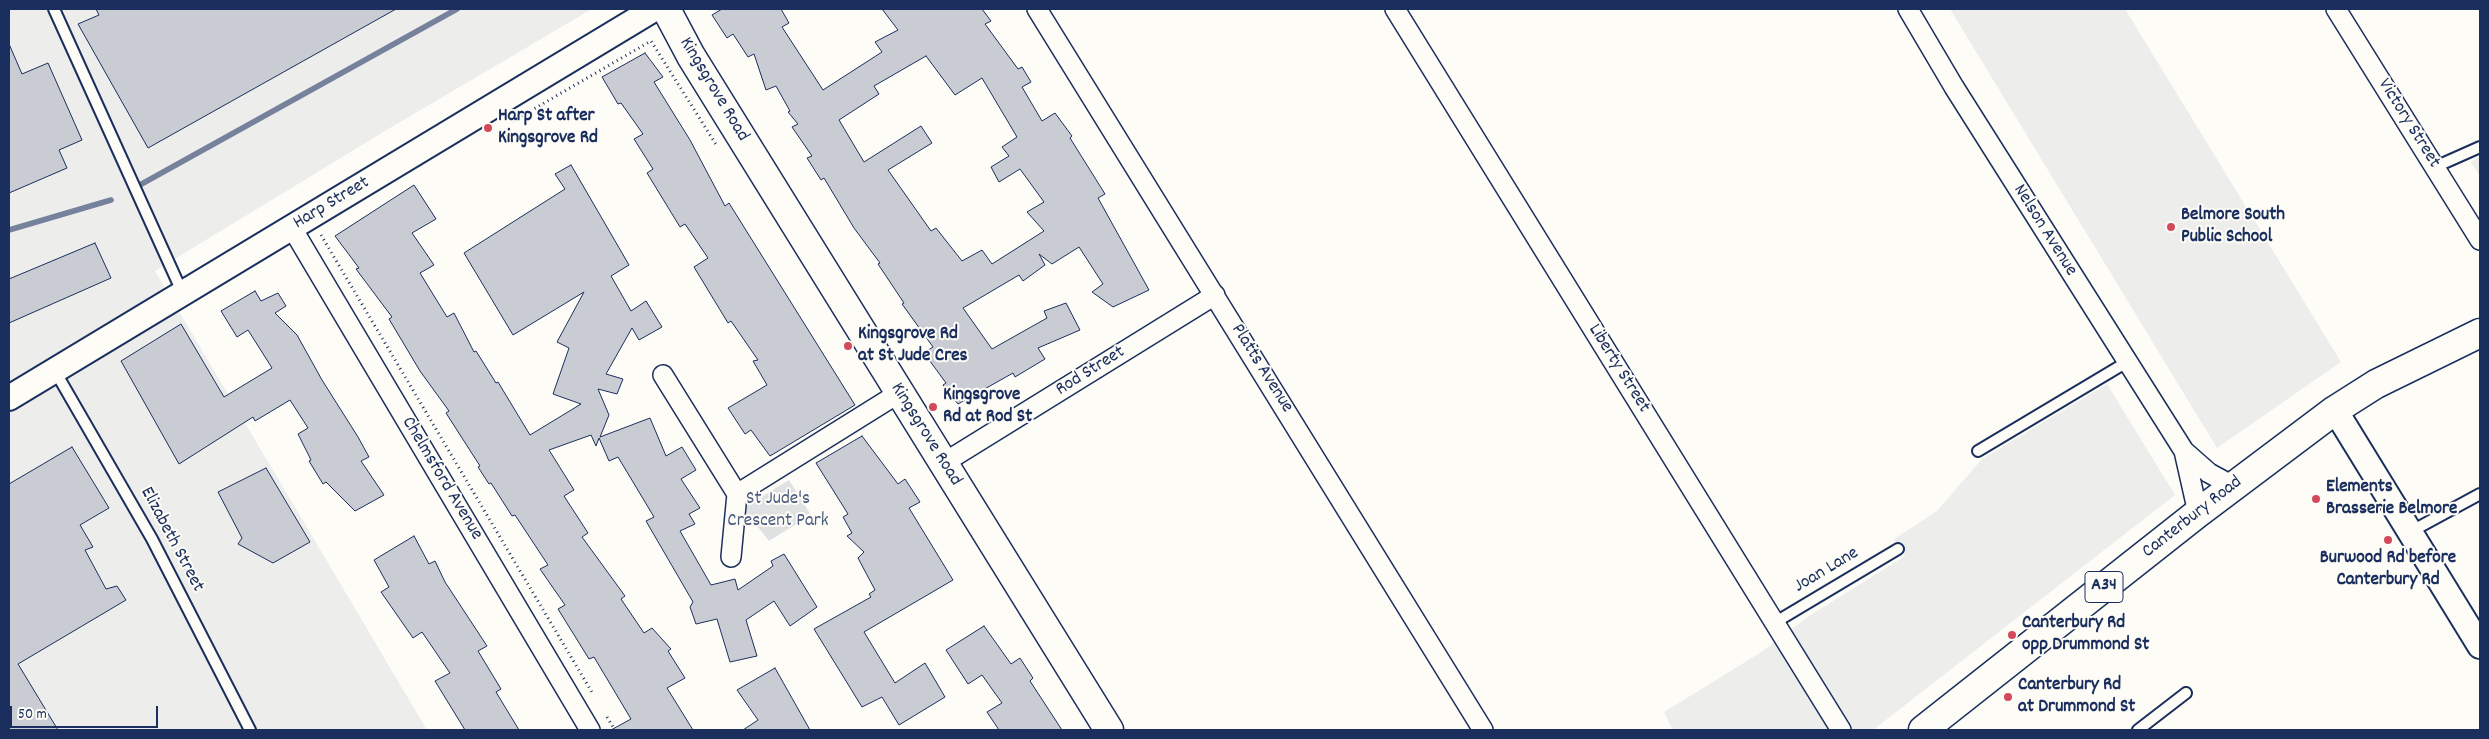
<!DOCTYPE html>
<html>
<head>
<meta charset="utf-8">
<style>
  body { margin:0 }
  #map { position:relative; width:2489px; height:739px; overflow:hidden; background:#fdfcf7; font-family:Dekko,sans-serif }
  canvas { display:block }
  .frame { position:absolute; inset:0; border:10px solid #1b2f5e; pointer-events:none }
  .scale { position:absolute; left:10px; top:706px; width:148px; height:22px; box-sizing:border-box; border:2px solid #1b2f5e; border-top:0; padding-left:6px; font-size:15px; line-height:18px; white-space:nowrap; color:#1b2f5e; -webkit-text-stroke:4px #fdfcf7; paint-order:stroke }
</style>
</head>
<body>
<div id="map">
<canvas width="2489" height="739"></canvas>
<div class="frame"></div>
<div class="scale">50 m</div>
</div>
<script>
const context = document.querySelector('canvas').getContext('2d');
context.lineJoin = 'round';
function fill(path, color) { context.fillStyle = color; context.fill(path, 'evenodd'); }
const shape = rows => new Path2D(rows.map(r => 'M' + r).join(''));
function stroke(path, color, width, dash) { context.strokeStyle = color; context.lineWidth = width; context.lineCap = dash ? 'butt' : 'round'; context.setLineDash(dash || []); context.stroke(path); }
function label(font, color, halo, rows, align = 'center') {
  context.font = font + ' Dekko,sans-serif'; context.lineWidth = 4; context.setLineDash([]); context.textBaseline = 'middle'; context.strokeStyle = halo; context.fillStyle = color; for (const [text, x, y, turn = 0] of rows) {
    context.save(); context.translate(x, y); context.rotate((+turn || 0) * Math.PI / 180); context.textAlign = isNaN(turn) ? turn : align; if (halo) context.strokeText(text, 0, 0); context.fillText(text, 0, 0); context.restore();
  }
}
fill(shape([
  [9,9,592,9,390,128,155,271,427,730,9,730],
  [1950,9,2125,9,2341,362,2217,448],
  [2480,157,2480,177,2471,162],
  [2107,384,2175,495,1873,730,1671,730,1672,729,1664,712,1760,653,1809,616,1905,556,1894,539,1937,511,1982,459]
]), '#edeeec');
fill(shape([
  [789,480,811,515,769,541,743,508]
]), '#e0e1e3');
stroke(shape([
  [138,186,457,9],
  [9,230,111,200]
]), '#76819c', 5.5);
const building = shape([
  [96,9,396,9,148,148,78,24,99,15,96,9],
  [722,9,781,9,789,23,782,27,823,90,882,52,875,42,898,30,882,9,982,9,991,21,985,24,1018,69,1022,67,1031,82,1022,87,1042,121,1055,113,1072,136,1070,138,1105,194,1098,198,1149,290,1113,307,1092,292,1103,284,1079,247,1052,264,1039,254,1045,265,1023,281,1019,275,963,308,992,349,1047,318,1044,311,1066,303,1080,330,1038,348,1045,359,1015,377,1013,373,958,404,943,385,946,383,924,353,933,347,902,304,904,303,878,264,880,263,854,228,824,178,821,180,807,158,812,156,792,127,798,124,788,112,790,111,776,86,766,90,754,54,748,57,733,34,727,38,712,15,722,9],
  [926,56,955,95,982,78,1017,137,1002,147,1009,156,991,167,999,182,1020,169,1044,202,1027,212,1044,231,992,264,982,250,962,261,936,228,931,231,888,170,932,143,921,126,864,162,839,120,879,94,874,86,926,56],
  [9,44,22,74,48,63,82,140,59,150,67,168,9,193,9,44],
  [645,53,663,77,654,82,690,140,725,206,729,203,855,405,770,456,751,430,745,434,728,408,767,385,753,361,758,360,731,321,728,323,694,267,708,258,685,224,680,227,647,173,653,169,634,139,643,134,621,103,618,104,602,77,645,53],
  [571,165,629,265,611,276,631,311,646,301,662,327,639,340,632,328,606,374,623,379,617,394,598,389,609,415,600,437,650,418,666,456,682,447,696,470,681,479,700,508,689,514,695,524,680,531,711,585,735,579,738,590,773,566,771,561,784,554,817,607,790,626,774,601,746,620,757,656,730,662,717,619,696,624,690,607,693,602,646,521,654,517,618,457,609,461,599,438,596,446,591,435,549,450,574,490,564,496,588,533,582,537,625,596,621,599,644,633,652,628,671,649,668,651,685,678,667,688,693,730,611,730,631,719,594,657,589,659,558,609,565,605,540,569,548,565,515,515,512,516,491,483,489,484,478,467,480,466,446,413,449,411,420,371,389,319,392,317,356,269,359,268,335,236,414,185,436,219,412,233,434,265,420,273,447,317,454,313,474,352,476,351,496,383,498,382,530,435,581,404,553,394,569,348,557,342,584,292,513,335,464,253,565,189,555,174,571,165],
  [95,243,111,278,9,323,9,279,95,243],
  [255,291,261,301,278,293,286,306,275,313,297,335,322,380,358,437,369,457,361,461,384,495,355,511,326,482,323,484,309,461,311,460,298,434,308,428,290,400,255,421,253,417,179,464,121,361,181,324,224,397,272,368,248,330,237,337,221,311,255,291],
  [862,436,898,484,905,479,920,502,909,508,953,580,864,632,895,683,925,663,945,697,899,725,882,697,862,707,814,629,871,597,869,594,875,590,858,558,864,552,847,536,852,533,843,517,848,514,816,463,862,436],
  [72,447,109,508,80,525,93,547,85,550,106,589,117,586,126,600,18,664,58,730,9,730,9,484,72,447],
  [266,468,310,542,273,563,238,544,242,538,218,492,266,468],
  [414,536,429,564,435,561,445,582,487,646,478,651,501,689,496,692,519,730,465,730,435,681,450,673,422,632,413,638,381,592,389,587,374,560,414,536],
  [984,626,1011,664,1020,658,1033,678,1030,681,1062,730,999,730,987,712,1002,703,982,675,968,684,946,650,984,626],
  [775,668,810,730,743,730,758,720,737,690,775,668]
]);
fill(building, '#c9ccd3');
stroke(building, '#1b2f5e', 1);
const service = shape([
  [54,9,183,294],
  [2435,167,2480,147],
  [55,371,152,539,250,730],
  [1978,451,2127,362],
  [2410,532,2480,494],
  [1774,623,1898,549],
  [2138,730,2186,693]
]);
const minor = shape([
  [1037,9,1483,730],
  [1395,9,1841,730],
  [1908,9,1954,87,2184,451,2209,473,2233,486],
  [2336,9,2480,240],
  [292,228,590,730],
  [663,375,737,494],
  [2184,451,2198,513],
  [942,464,1215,295],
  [731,557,737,494,899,393]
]);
const tertiary = shape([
  [9,398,654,9],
  [2335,410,2480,646]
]);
const secondary = shape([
  [666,9,691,56,1109,730]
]);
const trunk = shape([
  [1923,730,2198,513,2335,410,2376,384,2480,333]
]);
stroke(service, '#1b2f5e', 14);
stroke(minor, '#1b2f5e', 22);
stroke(tertiary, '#1b2f5e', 28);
stroke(secondary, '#1b2f5e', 31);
stroke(trunk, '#1b2f5e', 31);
stroke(shape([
  [513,121,651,41,717,146],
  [321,235,593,694],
  [607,717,615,730]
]), '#1b2f5e', 3, [1, 4]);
stroke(service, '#fdfcf7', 10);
stroke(minor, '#fdfcf7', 19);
stroke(tertiary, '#fdfcf7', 24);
stroke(secondary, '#fdfcf7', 28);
stroke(trunk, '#fdfcf7', 28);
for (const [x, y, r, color] of [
  [488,128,5,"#d1495b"],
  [2171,227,5,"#d1495b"],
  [848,346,5,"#d1495b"],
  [933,407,5,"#d1495b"],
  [2316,499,5,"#d1495b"],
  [2388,540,5,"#d1495b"],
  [2012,635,5,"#d1495b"],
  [2008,697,5,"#d1495b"]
]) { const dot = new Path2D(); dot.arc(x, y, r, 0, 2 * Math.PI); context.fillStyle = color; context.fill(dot); stroke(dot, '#fdfcf7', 2); }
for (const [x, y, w] of [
  [2104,587,38]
]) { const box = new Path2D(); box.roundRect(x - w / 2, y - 15.5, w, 31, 4); context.fillStyle = '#fdfcf7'; context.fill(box); stroke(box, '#1b2f5e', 1); }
label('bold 18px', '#1b2f5e', null, [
  ["A34",2104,587]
]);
label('19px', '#1b2f5e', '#fdfcf7', [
  ["Kingsgrove Road",713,90,59],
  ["Victory Street",2408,124,58],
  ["Harp Street",332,204,-31],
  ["Nelson Avenue",2044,231,58],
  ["Platts Avenue",1261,369,58],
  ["Liberty Street",1618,369,58],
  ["Rod Street",1091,372,-32],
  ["Kingsgrove Road",925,435,58],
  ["Chelmsford Avenue",441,479,59],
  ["Canterbury Road",2193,518,-38],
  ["Elizabeth Street",171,540,62],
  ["Joan Lane",1827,571,-31]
]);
label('bold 19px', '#1b2f5e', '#fdfcf7', [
  ["Harp St after",498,117],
  ["Kingsgrove Rd",498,139],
  ["Belmore South",2181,216],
  ["Public School",2181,238],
  ["Kingsgrove Rd",858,335],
  ["at St Jude Cres",858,357],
  ["Kingsgrove",943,396],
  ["Rd at Rod St",943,418],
  ["Elements",2326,488],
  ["Brasserie Belmore",2326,510],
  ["Burwood Rd before",2388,559,"center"],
  ["Canterbury Rd",2388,581,"center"],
  ["Canterbury Rd",2022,624],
  ["opp Drummond St",2022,646],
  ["Canterbury Rd",2018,686],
  ["at Drummond St",2018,708]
], 'left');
label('19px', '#4c5c7f', '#fdfcf7', [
  ["St Jude's",778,500],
  ["Crescent Park",778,522]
]);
</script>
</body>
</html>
